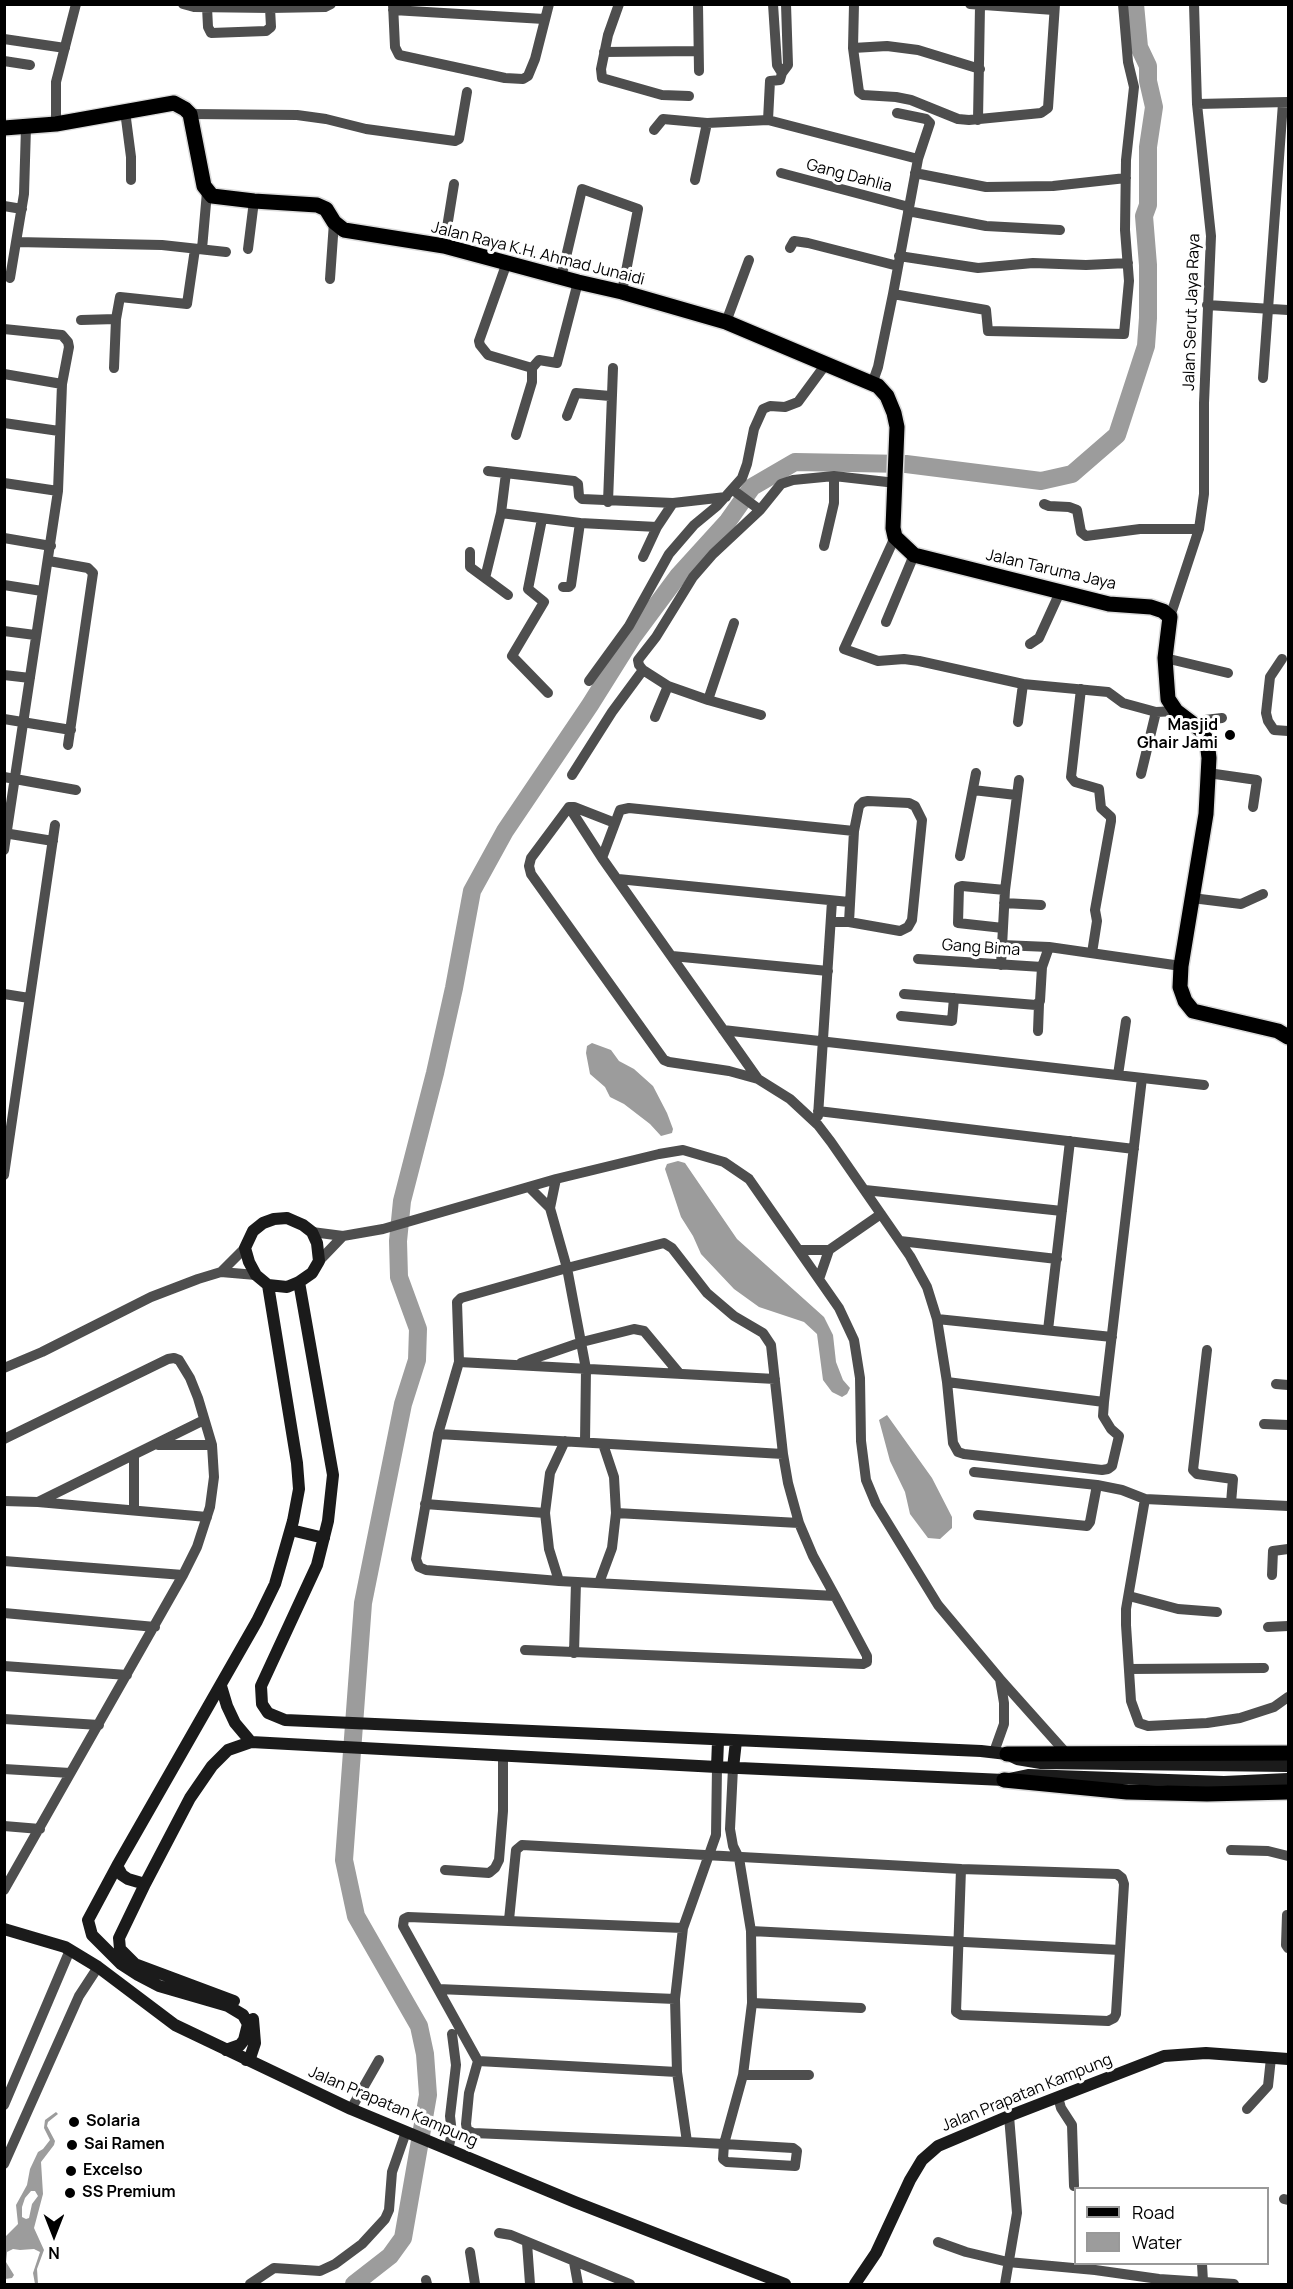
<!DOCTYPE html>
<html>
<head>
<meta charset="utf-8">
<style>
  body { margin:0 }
  #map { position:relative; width:1293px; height:2289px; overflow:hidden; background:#fff; font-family:Manrope,sans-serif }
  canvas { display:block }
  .frame { position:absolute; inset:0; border:6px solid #000; pointer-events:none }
  .legend { position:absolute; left:1074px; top:2187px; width:195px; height:78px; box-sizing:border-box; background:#fff; border:2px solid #999; margin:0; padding:8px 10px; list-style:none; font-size:18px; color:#000 }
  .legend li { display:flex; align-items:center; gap:12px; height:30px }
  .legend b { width:30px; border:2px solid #999 }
  .north { position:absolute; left:24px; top:2205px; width:60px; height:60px; -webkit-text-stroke:4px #fff; paint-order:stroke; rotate:180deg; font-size:16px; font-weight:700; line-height:24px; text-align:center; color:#000 }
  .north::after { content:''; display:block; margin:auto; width:21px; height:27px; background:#000; clip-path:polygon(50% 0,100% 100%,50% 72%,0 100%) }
</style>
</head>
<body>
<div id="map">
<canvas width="1293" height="2289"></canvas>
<div class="frame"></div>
<ul class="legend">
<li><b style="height:8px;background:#000"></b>Road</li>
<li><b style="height:16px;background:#9c9c9c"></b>Water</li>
</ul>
<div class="north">N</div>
</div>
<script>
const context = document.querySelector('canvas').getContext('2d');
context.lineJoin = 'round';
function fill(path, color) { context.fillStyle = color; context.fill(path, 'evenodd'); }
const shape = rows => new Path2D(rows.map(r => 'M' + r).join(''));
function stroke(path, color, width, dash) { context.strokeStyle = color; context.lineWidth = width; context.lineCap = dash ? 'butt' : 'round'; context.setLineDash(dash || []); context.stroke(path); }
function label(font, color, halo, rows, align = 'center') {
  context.font = font + ' Manrope,sans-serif'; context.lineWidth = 6; context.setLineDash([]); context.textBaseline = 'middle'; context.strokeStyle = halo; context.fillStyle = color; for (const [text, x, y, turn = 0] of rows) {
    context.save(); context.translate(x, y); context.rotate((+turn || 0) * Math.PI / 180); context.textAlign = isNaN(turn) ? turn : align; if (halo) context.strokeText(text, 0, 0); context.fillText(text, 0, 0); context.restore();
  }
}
fill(shape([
  [592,1043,611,1050,619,1061,634,1069,653,1086,667,1113,673,1129,672,1133,661,1136,650,1124,624,1104,610,1097,605,1087,590,1074,586,1053,587,1046],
  [678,1161,685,1163,737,1239,824,1317,833,1335,836,1362,843,1380,850,1388,847,1394,842,1397,832,1392,823,1380,817,1334,804,1322,759,1307,734,1289,701,1254,693,1236,681,1217,665,1169,667,1164],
  [887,1415,932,1478,952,1517,952,1528,940,1539,928,1538,910,1514,905,1492,890,1461,879,1420],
  [56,2112,58,2114,48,2122,47,2126,55,2141,54,2145,41,2162,43,2194,34,2228,44,2250,37,2269,38,2284,35,2284,33,2273,40,2252,34,2249,20,2250,13,2249,7,2252,6,2262,14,2275,12,2278,5,2279,5,2237,18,2224,16,2205,27,2185,30,2169,38,2152,43,2149,50,2140,44,2128,45,2120],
  [31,2191,35,2191,38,2196,32,2204,29,2218,26,2219,22,2217,22,2207,25,2198]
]), '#9c9c9c');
stroke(shape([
  [354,2284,390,2256,403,2238,428,2095,425,2054,419,2026,356,1916,344,1860,363,1603,403,1404,417,1360,418,1329,399,1277,398,1241,402,1201,435,1073,454,988,472,891,505,831,590,705,632,638,678,576,728,521,752,487,795,462,906,464,1041,481,1072,474,1117,435,1146,346,1148,318,1148,265,1144,216,1148,205,1148,147,1154,107,1148,81,1148,66,1139,47,1135,4]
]), '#9c9c9c', 18);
const primary = shape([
  [4,128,56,124,174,103,185,109,190,114,204,186,212,196,254,201,317,205,326,209,334,222,344,230,444,246,578,282,622,292,726,322,878,386,887,396,894,413,897,427,893,528,895,537,914,555,1109,604,1151,607,1163,611,1170,617,1165,658,1168,699,1176,711,1201,730,1207,741,1209,758,1206,814,1181,966,1180,987,1185,1001,1193,1011,1278,1031,1288,1037],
  [1007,1754,1288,1753],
  [1004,1780,1127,1792,1207,1794,1288,1792]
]);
stroke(primary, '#dbdbdb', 18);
stroke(shape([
  [183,4,194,7,270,8,325,7,331,4],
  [393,4,395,47,399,55,505,78,523,79,528,76,535,59,549,4],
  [619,4,608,35,601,69,602,78,662,95,689,96],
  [698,4,699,71],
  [773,4,777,65,782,73],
  [854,4,853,48,859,92,863,95,896,97,911,100,958,119,969,120,1041,113,1048,108,1055,4],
  [970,4,1054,10],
  [207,7,208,27,211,33,266,31,271,27,270,8],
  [393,10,544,19],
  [4,39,65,48],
  [853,48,887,46,918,50,980,69],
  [604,52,698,51],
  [4,61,30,65],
  [1197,104,1288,102],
  [125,111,131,157,131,180],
  [190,114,297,115,326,119,366,129,455,141,459,139,467,92],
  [768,120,770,81,780,80,782,73,788,65,786,4],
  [978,120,980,6],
  [56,124,56,82,76,4],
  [654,130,663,119,707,123,768,120,918,159],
  [781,173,909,207],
  [915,173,986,187,1053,186,1126,178],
  [695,180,707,123],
  [4,206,22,209],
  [908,211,986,226,1060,230],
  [16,242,162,245,226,252],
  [444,246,454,184],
  [790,248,794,241,808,243,898,266],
  [202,249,207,192],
  [248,249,254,201],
  [899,256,978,268,1033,263,1086,265,1128,263],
  [505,268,479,341,480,345,488,355,532,368,532,382,516,435],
  [10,278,24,194,26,127],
  [561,278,582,189,638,209,622,292],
  [330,279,334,222],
  [893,294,986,310,988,331,1124,334,1129,281,1125,230,1126,160,1134,87,1128,62,1123,4],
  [1207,305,1288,310],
  [81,320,116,319,120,297,187,304,195,249],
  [726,322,749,260],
  [4,329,62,335,68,342,69,347,62,384,58,491,4,850],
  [114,368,116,319],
  [532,368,539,360,557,363,578,282],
  [4,374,62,384],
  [1263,378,1283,103],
  [872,384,878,367,893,294,918,159,930,123,926,119,897,113],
  [567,416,576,393,610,396],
  [4,423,59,431],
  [488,471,574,481,578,484,579,496,582,499,673,503,726,497],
  [4,483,58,491],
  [733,490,760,510],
  [608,502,613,368],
  [1044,504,1049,506,1069,507,1077,510,1081,532,1086,536,1140,529,1199,529],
  [501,513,580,523,571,585,569,587,563,587],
  [542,519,528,589,544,602,512,656,548,693],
  [580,523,657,527],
  [895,537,844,649,878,661,904,659,919,661,1023,684],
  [4,538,51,546],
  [824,546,834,503,834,476],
  [470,552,470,567,508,595],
  [643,557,657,527,673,503],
  [49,561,88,568,93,573,68,745],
  [485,578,501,513,506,473],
  [4,585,42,591],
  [1170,617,1199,529,1204,494,1204,403,1211,236,1197,104,1194,4],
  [886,622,914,555],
  [4,631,35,635],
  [1030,644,1039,638,1060,592],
  [1165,658,1228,673],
  [1282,659,1270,677,1266,713,1268,721,1274,730,1288,731],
  [4,675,30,678],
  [589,681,629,626,669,554,694,525,717,506,742,478,747,464,754,429,763,409,770,406,785,407,798,402,826,364],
  [1081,689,1071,777,1075,782,1099,789,1101,808,1111,817,1111,821,1095,910,1097,921,1092,953],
  [708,700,734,623],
  [761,715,708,700,668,686,643,670,639,665,638,660,656,637,693,577,713,554,760,510,781,484,793,480,834,476,896,483],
  [655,717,668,686],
  [4,719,71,730],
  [1018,722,1023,684,1108,692,1123,703,1156,712,1176,711],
  [1197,727,1205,720,1222,718],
  [1208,773,1257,780,1253,807],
  [1141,774,1156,712],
  [572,775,612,712,643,670],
  [4,777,76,790],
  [973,790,1016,795],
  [569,807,602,858,758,1079],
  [615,823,574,807,569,807,531,858,529,866,531,874,664,1060,669,1062,729,1071,758,1079,790,1099,818,1125,831,1142,910,1256,927,1287,937,1319,947,1382,953,1443,958,1452,964,1454,1102,1470,1108,1469,1112,1466,1119,1436,1111,1429,1103,1416,1104,1402,1142,1078],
  [4,833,53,841],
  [960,856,976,773],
  [602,858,620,810,629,808,854,831],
  [618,879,849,902],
  [1005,890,1019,780],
  [1192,898,1241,904,1263,894],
  [1004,903,1041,905],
  [831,922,849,922,900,931,908,927,912,920,922,820,915,806,909,803,868,801,863,802,859,806,854,831,849,922],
  [1002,945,1049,947],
  [672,956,828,971],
  [918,959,1042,967],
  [1001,965,1005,890,962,886,959,887,958,923,1003,928],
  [4,994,29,998],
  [904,994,1036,1005,1040,1001,1042,967,1049,947,1181,966],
  [901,1016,952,1021,954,998],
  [723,1030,1204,1085],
  [1038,1031,1039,1004],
  [1118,1075,1126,1021],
  [818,1111,1134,1149],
  [818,1116,832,901],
  [4,1175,55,825],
  [556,1179,550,1208,567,1268,586,1369,585,1442],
  [529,1187,550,1208],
  [865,1190,1062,1211],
  [312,1232,343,1236,383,1229,556,1179,659,1154,683,1150,724,1162,749,1179,839,1308,854,1340,860,1378,861,1441,866,1480,876,1504,938,1605,1000,1679,1067,1754],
  [900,1241,1057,1259],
  [799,1250,829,1250,881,1214],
  [319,1261,343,1236],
  [221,1272,245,1248],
  [819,1279,829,1250],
  [937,1319,1112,1337],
  [1048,1330,1070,1141],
  [1207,1350,1193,1470,1197,1474,1233,1479,1231,1503],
  [459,1362,775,1379],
  [521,1363,582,1342,634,1329,644,1331,679,1373],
  [4,1368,42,1352,151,1297,198,1279,221,1272,256,1275],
  [947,1382,1104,1402],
  [1276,1384,1288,1385],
  [1264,1424,1288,1425],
  [438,1434,783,1454],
  [4,1439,168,1359,174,1358,179,1360,190,1378,198,1398,212,1445,214,1477,210,1507,197,1547,183,1575,4,1890],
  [158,1445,212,1445],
  [134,1455,134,1510],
  [974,1472,1097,1485,1122,1490,1145,1499,1288,1506],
  [1145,1499,1126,1609,1126,1625,1131,1701,1139,1723,1148,1726,1207,1723,1240,1718,1274,1707,1288,1697],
  [4,1501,38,1502,207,1517],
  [38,1502,204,1420],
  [425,1504,545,1513],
  [616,1513,799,1523],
  [978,1515,1087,1526,1090,1522,1097,1485],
  [4,1561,183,1575],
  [1272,1575,1273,1551,1288,1549],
  [559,1581,549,1549,545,1513,550,1473,565,1441],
  [599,1583,612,1548,616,1513,614,1477,603,1444],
  [1129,1596,1178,1609,1217,1612],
  [4,1613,155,1627],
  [1268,1627,1288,1626],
  [525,1650,863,1664,867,1662,867,1656,835,1596,813,1556,799,1523,788,1483,783,1454,771,1345,763,1333,734,1316,707,1293,672,1248,664,1243,567,1268,461,1298,457,1302,459,1362,438,1434,416,1559,419,1567,426,1570,559,1581,835,1596],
  [574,1653,576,1582],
  [4,1666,127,1675],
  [1129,1669,1264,1668],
  [4,1719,99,1725],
  [994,1752,1004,1724,1004,1703,1000,1679],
  [4,1769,70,1773],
  [4,1826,40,1829],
  [1231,1850,1268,1851,1288,1856],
  [961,1869,1117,1874,1122,1878,1124,1884,1120,1950,1116,2014,1114,2018,1108,2021,961,2015,956,2012,961,1869],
  [445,1870,489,1873,495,1868,499,1860,503,1811,503,1755],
  [1287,1915,1286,1945,1288,1948],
  [509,1920,516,1850,522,1845,961,1869],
  [683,1928,408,1917,404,1919,403,1926,478,2061,469,2093,466,2124,467,2130,473,2133,687,2142,724,2144,793,2148,797,2151,795,2166,727,2162,723,2159,724,2144,743,2075,752,2003,751,1931,739,1858,733,1846,730,1829,733,1768],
  [751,1931,1120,1950],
  [438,1989,675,1999],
  [752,2003,861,2008],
  [478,2061,677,2072],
  [743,2075,809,2075],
  [1058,2097,1061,2108,1072,2125,1074,2186],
  [4,2105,70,1950],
  [351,2109,379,2060],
  [1247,2109,1268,2086,1271,2058],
  [687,2142,677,2072,675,1999,683,1928,716,1835,717,1767],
  [448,2149,452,2134,450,2116,456,2065,452,2034],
  [4,2164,79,1996,98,1967],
  [1284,2199,1288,2200],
  [499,2233,511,2235,630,2284],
  [938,2242,966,2252,1008,2262,1095,2270,1159,2279,1234,2284],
  [527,2243,530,2284],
  [470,2252,475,2284],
  [574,2262,578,2284],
  [1202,2264,1203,2281],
  [426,2280,427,2284],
  [250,2284,274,2268,320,2271,335,2264,362,2244,385,2219,389,2210,392,2172,406,2132],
  [1005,2284,1017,2213,1009,2116]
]), '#4e4e4e', 10);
stroke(shape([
  [287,1218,303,1225,312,1232,317,1243,319,1261,312,1273,299,1282,287,1287,268,1285,256,1275,249,1262,245,1248,253,1231,263,1223,274,1219,287,1218],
  [299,1282,333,1475,328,1521,317,1565,261,1686,262,1704,268,1713,285,1720,981,1751,1007,1754,1017,1759,1041,1763,1288,1766],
  [291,1530,324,1538],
  [221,1686,227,1706,235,1723,251,1742,717,1767,1004,1780,1028,1775,1224,1782,1288,1779],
  [717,1767,718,1741],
  [733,1768,736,1741],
  [117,1866,122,1875,128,1879,145,1884],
  [4,1929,65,1947,98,1967,175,2025,351,2109,575,2202,785,2284],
  [234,2001,135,1964,120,1949,119,1938,145,1884,190,1798,212,1766,228,1750,251,1742],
  [226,2050,240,2045,244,2040,248,2024,243,2015,228,2006,159,1986,138,1975,121,1964,92,1935,88,1920,117,1866,257,1621,275,1584,293,1521,299,1489,297,1463,268,1285],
  [246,2060,251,2055,255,2043,253,2019],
  [855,2284,876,2253,910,2180,922,2160,938,2146,1009,2116,1164,2056,1206,2053,1288,2059]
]), '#1b1b1b', 12);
stroke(primary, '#000', 15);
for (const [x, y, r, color] of [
  [1230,735,6,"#000"],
  [74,2122,6,"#000"],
  [72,2145,6,"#000"],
  [71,2171,6,"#000"],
  [70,2193,6,"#000"]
]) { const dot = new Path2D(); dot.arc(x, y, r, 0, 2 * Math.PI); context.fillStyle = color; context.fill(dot); stroke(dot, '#fff', 2); }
label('16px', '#000', '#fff', [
  ["Gang Dahlia",849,176,15],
  ["Jalan Raya K.H. Ahmad Junaidi",538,254,14],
  ["Jalan Serut Jaya Raya",1192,312,-88],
  ["Jalan Taruma Jaya",1051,570,13],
  ["Gang Bima",981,948,4],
  ["Jalan Prapatan Kampung",1027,2093,-22],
  ["Jalan Prapatan Kampung",393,2107,23]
]);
label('bold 16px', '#000', '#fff', [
  ["Masjid",1218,726,"right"],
  ["Ghair Jami",1218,744,"right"],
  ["Solaria",86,2122],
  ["Sai Ramen",84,2145],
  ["Excelso",83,2171],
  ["SS Premium",82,2193]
], 'left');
</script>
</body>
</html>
